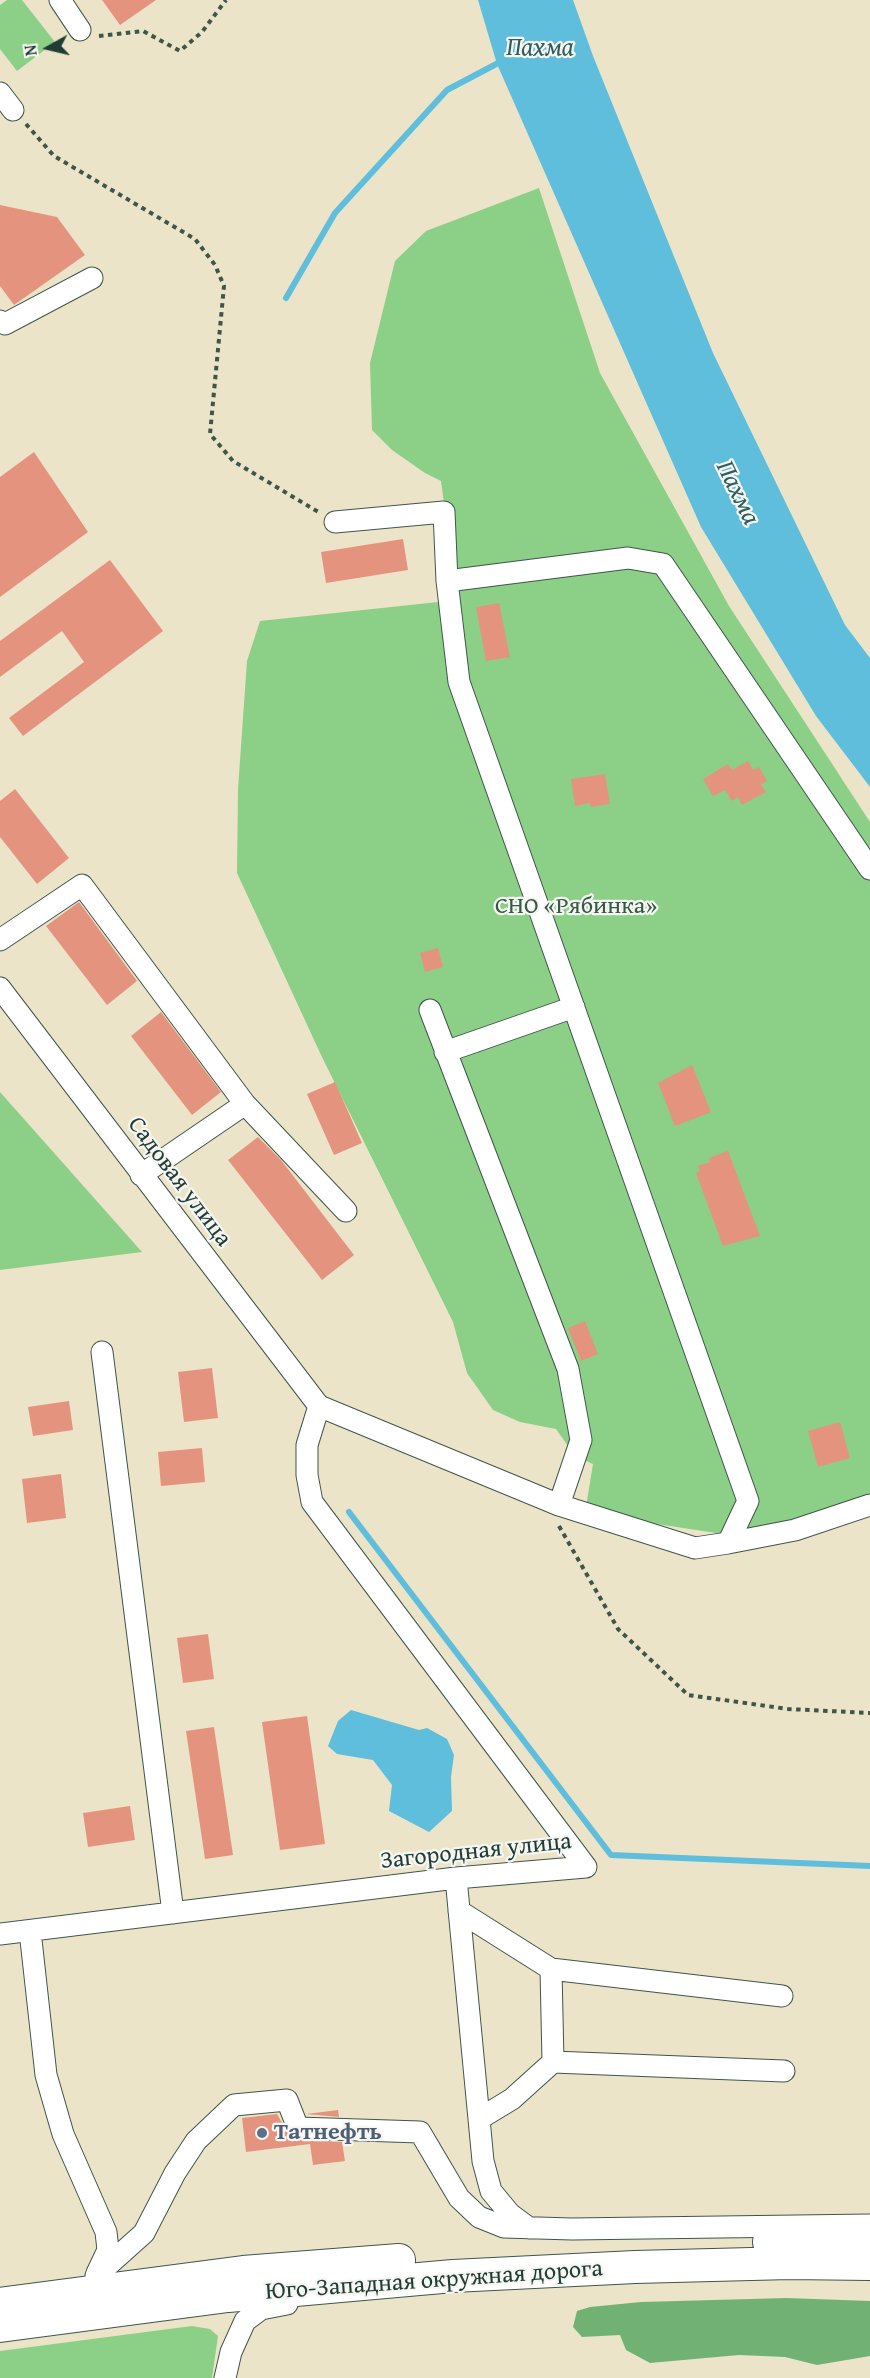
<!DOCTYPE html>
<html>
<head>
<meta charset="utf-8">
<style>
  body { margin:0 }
  #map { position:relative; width:870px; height:2378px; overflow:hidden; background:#ece4c8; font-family:"Gentium Book Plus",serif }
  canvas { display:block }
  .north { position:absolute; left:18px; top:18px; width:60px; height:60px; -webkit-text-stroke:4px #f6f6f2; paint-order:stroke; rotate:262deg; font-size:16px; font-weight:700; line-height:24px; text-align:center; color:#1f3d34 }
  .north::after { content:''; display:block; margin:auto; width:21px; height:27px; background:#1f3d34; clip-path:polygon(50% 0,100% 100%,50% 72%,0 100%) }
</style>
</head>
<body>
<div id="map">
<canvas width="870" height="2378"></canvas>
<div class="north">N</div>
</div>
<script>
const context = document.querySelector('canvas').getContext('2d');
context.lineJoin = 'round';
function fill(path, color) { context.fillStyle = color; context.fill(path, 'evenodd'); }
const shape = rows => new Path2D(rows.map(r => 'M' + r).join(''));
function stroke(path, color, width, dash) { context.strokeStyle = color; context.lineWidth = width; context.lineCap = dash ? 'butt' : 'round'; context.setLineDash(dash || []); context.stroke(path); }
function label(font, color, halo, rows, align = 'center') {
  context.font = font + ' "Gentium Book Plus",serif'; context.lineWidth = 4.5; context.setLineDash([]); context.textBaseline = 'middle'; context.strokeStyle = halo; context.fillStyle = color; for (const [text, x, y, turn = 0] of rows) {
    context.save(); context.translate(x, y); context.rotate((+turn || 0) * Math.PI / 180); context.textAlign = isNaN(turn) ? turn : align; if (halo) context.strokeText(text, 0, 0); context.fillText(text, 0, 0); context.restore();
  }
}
fill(shape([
  [7,0,22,0,55,42,17,71,0,49,0,5],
  [539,188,600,373,729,606,870,822,870,1515,729,1535,585,1513,593,1464,575,1456,556,1429,520,1422,493,1410,467,1373,453,1322,321,1055,237,873,238,789,247,661,260,621,457,600,441,481,425,473,392,450,372,430,370,363,395,261,426,231],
  [0,1092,142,1252,0,1270],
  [192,2326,210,2329,218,2336,212,2378,0,2378,0,2351]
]), '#8ccf87');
fill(shape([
  [787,2298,870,2301,870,2356,817,2365,785,2357,739,2355,650,2363,626,2350,620,2335,582,2337,573,2327,577,2311,590,2307,641,2302]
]), '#71b274');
fill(shape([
  [478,0,573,0,593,56,713,353,845,625,870,658,870,787,816,716,701,527,497,64],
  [351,1710,419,1730,427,1728,447,1739,454,1755,451,1777,452,1811,429,1832,389,1811,392,1785,373,1760,337,1754,328,1746,338,1721]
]), '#5ebedc');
stroke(shape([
  [286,298,335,213,447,90,502,61],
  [349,1512,611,1855,870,1866]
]), '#5ebedc', 6);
fill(shape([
  [102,0,156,0,120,25],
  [0,205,57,217,85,255,14,305,0,286],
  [34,452,88,532,0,597,0,477],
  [403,539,408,570,326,583,321,552],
  [110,560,163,631,23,736,9,718,84,662,62,631,0,677,0,641],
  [499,603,510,657,486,661,476,607],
  [748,761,753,770,759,767,767,781,761,784,766,792,742,805,738,797,732,801,725,790,713,796,703,779,728,764,732,770],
  [605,774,610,804,591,807,590,803,575,806,571,779],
  [15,789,69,858,37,884,0,837,0,801],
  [79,902,137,981,107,1005,46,926],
  [438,948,443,967,425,972,420,953],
  [161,1012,221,1092,192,1115,131,1036],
  [692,1065,711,1112,675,1126,658,1083],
  [335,1082,362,1143,334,1155,307,1094],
  [258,1137,281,1160,354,1255,322,1280,228,1160],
  [728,1151,760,1236,723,1246,696,1173,700,1171,698,1166,710,1162,709,1158],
  [585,1321,598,1354,581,1361,568,1328],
  [212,1368,218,1418,184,1422,178,1372],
  [69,1401,73,1430,33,1436,28,1407],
  [840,1422,850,1458,818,1467,808,1431],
  [202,1448,205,1482,161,1486,158,1452],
  [61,1474,66,1518,27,1523,22,1479],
  [208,1634,214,1679,183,1683,177,1638],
  [307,1716,325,1844,280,1850,262,1722],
  [214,1727,233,1855,205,1859,186,1731],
  [130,1806,135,1840,88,1847,83,1813],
  [338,2110,339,2117,306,2114],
  [277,2114,291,2139,342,2142,345,2161,313,2165,310,2144,246,2152,242,2118]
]), '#e4947e');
const minor = shape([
  [60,0,80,30],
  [0,93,13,110],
  [0,321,5,324,92,278],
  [447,581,628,558,663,564,870,869],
  [0,940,82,885,245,1104,141,1175],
  [0,988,319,1406,559,1505,695,1548,728,1543,748,1501,459,682,447,581,444,512,335,522],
  [430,1010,568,1369,581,1440,559,1505],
  [445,1052,574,1007],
  [245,1104,346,1211],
  [102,1352,173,1913],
  [728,1543,795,1530,870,1505],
  [456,1878,483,2161,491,2191,510,2214,529,2228],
  [459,1911,551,1969,553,2062,512,2099,479,2119],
  [30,1931,46,2075,63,2134,106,2232,108,2250,97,2273],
  [0,1934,456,1878,586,1867,312,1502,307,1475,307,1445,319,1406],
  [551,1969,782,1996],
  [553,2062,784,2071],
  [96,2276,144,2233,175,2173,196,2141,234,2105,287,2100,298,2128,420,2132,459,2198,479,2217,504,2227,572,2229,870,2225],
  [225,2378,231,2352,245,2321,261,2309,287,2304]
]);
const highway = shape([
  [769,2242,870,2241],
  [0,2304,243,2272,399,2260],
  [0,2326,228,2296,453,2276,635,2267,790,2263,870,2264]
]);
stroke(minor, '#3e564a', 23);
stroke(highway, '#3e564a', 34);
stroke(shape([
  [99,36,143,31,180,51,202,32,226,0],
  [26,124,54,156,195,239,215,265,224,286,210,434,233,461,320,513],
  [559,1526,618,1629,688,1695,788,1709,870,1713]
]), '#3e564a', 4, [4.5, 4.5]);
stroke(minor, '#fff', 21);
stroke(highway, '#fff', 32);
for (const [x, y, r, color] of [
  [262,2133,6,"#5c6f8a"]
]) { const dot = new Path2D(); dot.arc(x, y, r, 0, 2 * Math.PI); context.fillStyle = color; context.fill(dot); stroke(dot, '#f6f6f2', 2); }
label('24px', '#355a45', '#f6f6f2', [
  ["СНО «Рябинка»",576,907]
]);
label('24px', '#1f3d34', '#f6f6f2', [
  ["Садовая улица",179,1182,53],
  ["Загородная улица",476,1852,-6],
  ["Юго-Западная окружная дорога",434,2281,-4]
]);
label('bold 24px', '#4e5e75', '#f6f6f2', [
  ["Татнефть",274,2133]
], 'left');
label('italic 26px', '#2f5d5e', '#f6f6f2', [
  ["Пахма",540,48],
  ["Пахма",737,493,64]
]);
</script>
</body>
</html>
